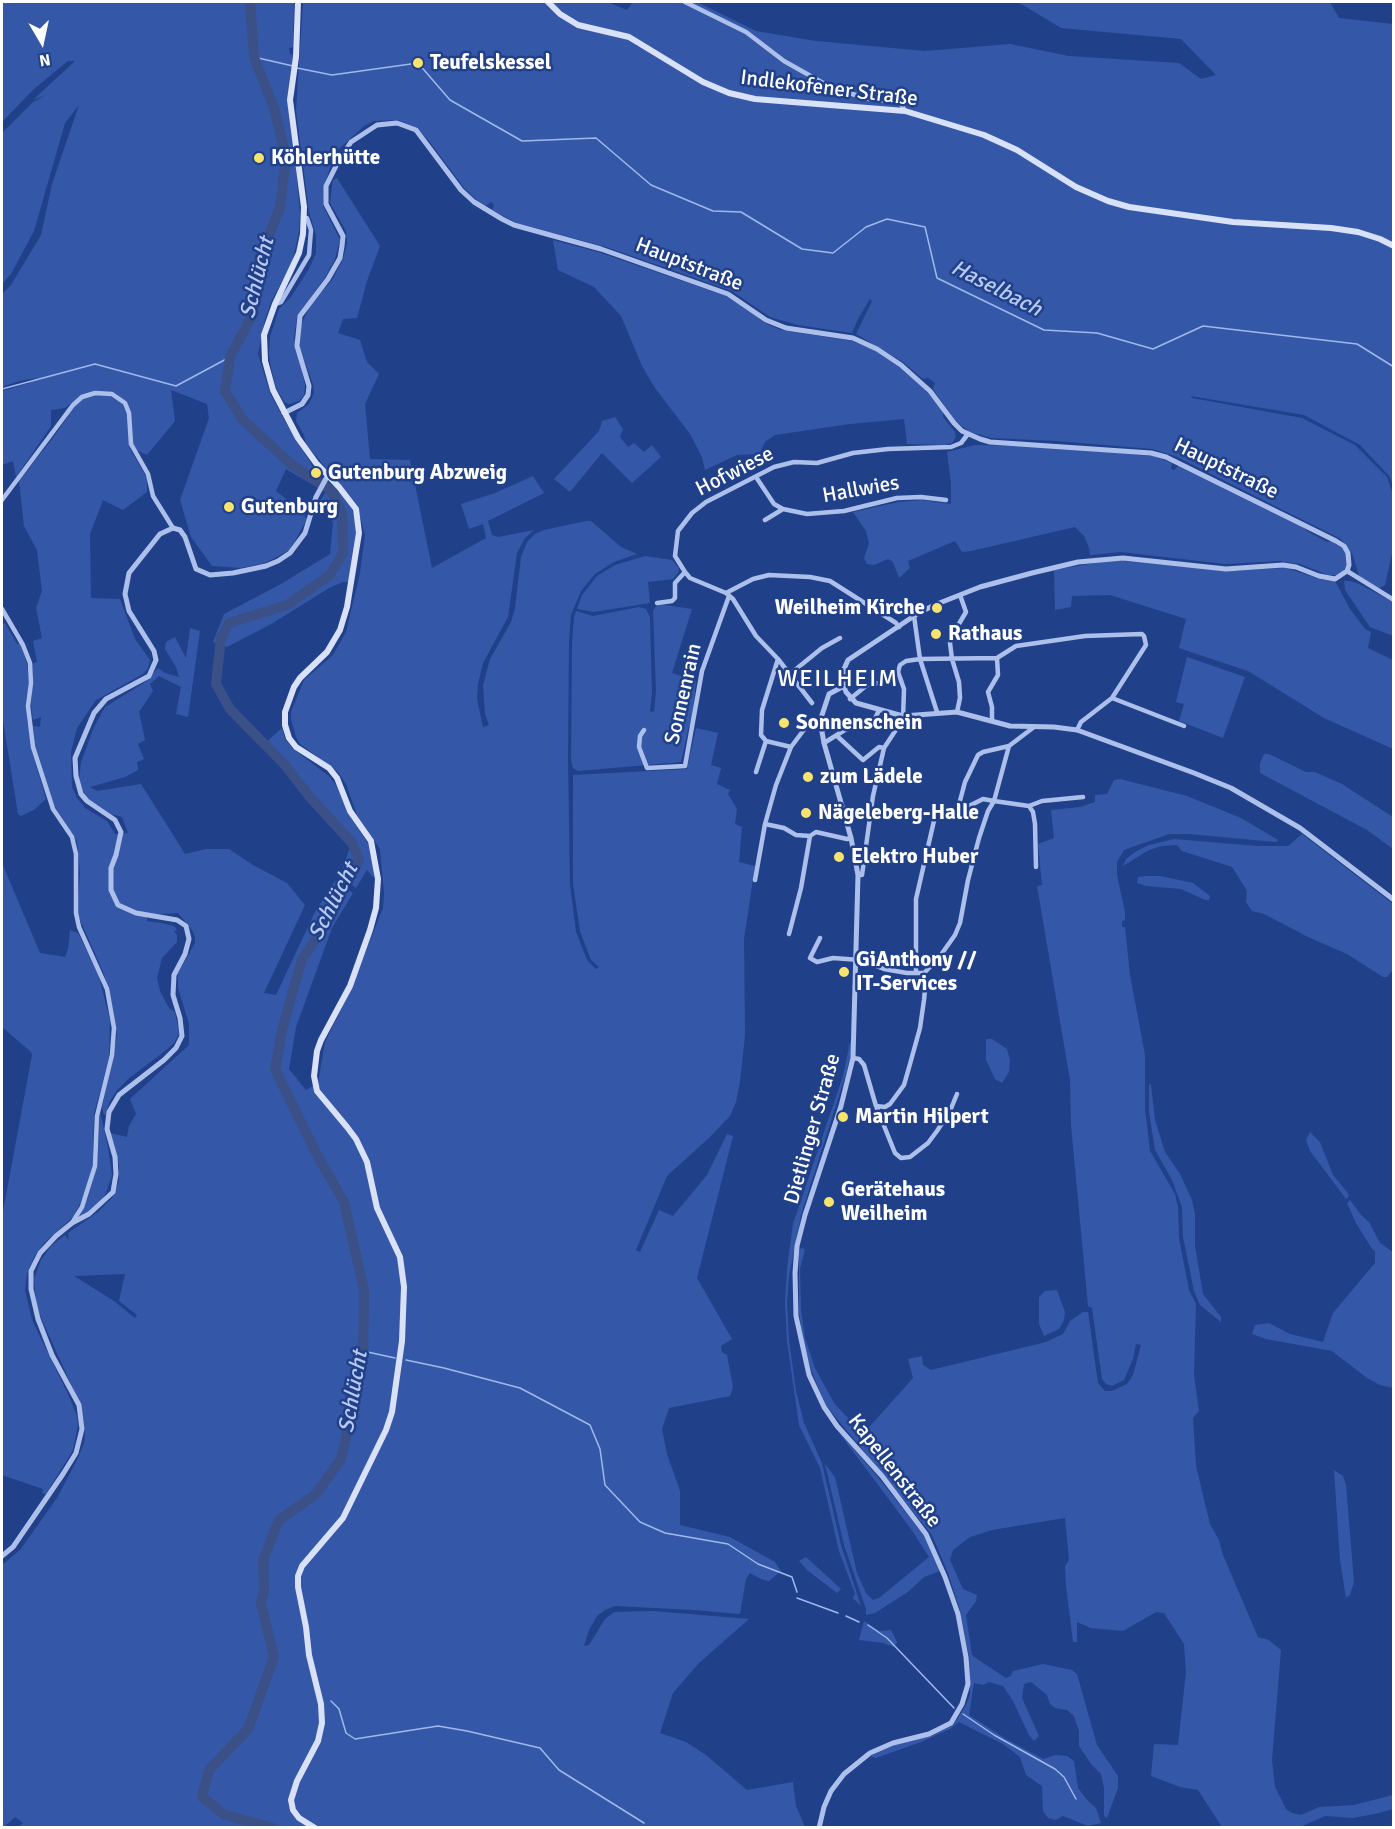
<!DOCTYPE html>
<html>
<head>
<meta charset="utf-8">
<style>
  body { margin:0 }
  #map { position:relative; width:1395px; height:1829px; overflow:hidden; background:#21408a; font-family:Signika,sans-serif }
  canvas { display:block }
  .frame { position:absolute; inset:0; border:3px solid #fff; pointer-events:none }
  .north { position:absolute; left:12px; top:12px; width:60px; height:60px; -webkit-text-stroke:4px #21408a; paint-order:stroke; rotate:171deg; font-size:16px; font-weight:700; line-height:24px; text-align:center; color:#fff }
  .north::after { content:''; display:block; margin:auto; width:21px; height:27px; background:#fff; clip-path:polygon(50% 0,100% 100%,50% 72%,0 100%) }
</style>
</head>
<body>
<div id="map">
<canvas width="1395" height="1829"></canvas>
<div class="frame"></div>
<div class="north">N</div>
</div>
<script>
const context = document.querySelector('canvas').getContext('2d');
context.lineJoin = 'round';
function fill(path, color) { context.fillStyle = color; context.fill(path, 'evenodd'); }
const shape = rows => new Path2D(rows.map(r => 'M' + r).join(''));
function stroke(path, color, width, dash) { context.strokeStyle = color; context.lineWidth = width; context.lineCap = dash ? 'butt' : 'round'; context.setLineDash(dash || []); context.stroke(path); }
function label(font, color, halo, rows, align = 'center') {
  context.font = font + ' Signika,sans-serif'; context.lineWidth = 5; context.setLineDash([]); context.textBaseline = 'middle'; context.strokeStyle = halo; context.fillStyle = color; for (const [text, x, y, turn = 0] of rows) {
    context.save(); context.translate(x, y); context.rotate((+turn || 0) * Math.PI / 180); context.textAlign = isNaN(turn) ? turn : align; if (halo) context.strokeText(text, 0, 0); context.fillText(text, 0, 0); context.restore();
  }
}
fill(shape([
  [2,2,294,2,293,47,289,48,290,54,294,55,291,114,300,213,299,232,292,263,271,302,265,319,258,354,270,393,285,421,315,470,321,476,322,481,318,488,286,469,276,491,299,509,307,519,290,550,265,563,241,568,212,566,191,537,180,500,209,418,207,404,171,390,175,421,147,455,129,447,147,478,147,492,123,510,103,500,90,534,91,598,120,599,135,639,150,660,148,668,143,674,96,700,77,728,71,752,72,787,77,798,85,808,107,821,115,834,128,833,122,817,111,814,86,798,79,781,81,762,94,727,105,707,145,682,158,668,165,673,179,677,176,667,165,649,166,642,175,637,186,658,190,628,200,631,188,717,176,714,181,687,159,676,150,684,153,691,139,712,145,740,138,744,144,759,137,762,138,770,125,777,90,787,97,791,141,784,185,854,206,849,229,849,253,865,287,883,305,905,264,993,276,995,315,912,335,881,353,893,332,928,296,1027,289,1069,306,1090,318,1083,325,1042,347,998,383,908,384,893,380,849,357,815,346,784,338,772,300,744,296,737,291,719,291,712,304,680,333,655,346,632,360,573,365,535,357,505,306,444,304,435,296,421,297,413,309,404,314,393,313,384,299,345,301,325,310,305,332,280,343,259,347,244,346,231,330,203,333,180,337,178,380,246,367,281,357,318,343,319,338,333,360,340,367,362,379,374,365,404,370,459,410,460,432,568,486,538,483,524,469,529,461,504,495,493,533,476,544,493,488,521,492,535,498,537,534,530,525,538,517,553,508,617,483,663,478,684,477,699,483,727,489,725,485,714,483,685,490,659,511,622,515,608,521,557,527,542,535,534,544,530,586,521,591,521,621,547,637,554,614,562,595,574,581,591,571,615,569,642,568,762,570,884,576,932,587,960,596,969,599,967,591,960,580,931,573,884,573,775,687,769,696,728,718,733,711,765,721,768,717,784,730,790,728,794,737,809,735,824,742,827,739,862,755,866,744,939,745,1036,740,1081,736,1102,730,1116,710,1137,667,1176,636,1250,640,1252,659,1210,673,1216,707,1175,727,1134,733,1136,697,1278,732,1339,721,1346,722,1352,727,1355,733,1387,730,1396,669,1408,662,1429,667,1454,680,1491,680,1525,730,1537,775,1562,781,1571,769,1581,761,1579,750,1573,746,1579,740,1614,694,1610,615,1606,605,1610,597,1616,589,1630,584,1646,589,1645,605,1619,614,1612,653,1611,749,1619,699,1663,673,1693,660,1733,686,1742,706,1755,747,1790,793,1782,796,1806,805,1827,18,1828,23,1823,15,1817,4,1827,2,1827,2,1565,20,1550,57,1498,78,1458,84,1443,85,1434,84,1421,80,1404,37,1309,34,1279,41,1260,51,1246,65,1235,69,1240,68,1233,98,1212,112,1198,119,1181,119,1166,110,1133,127,1137,129,1126,136,1114,130,1099,189,1045,189,1024,178,988,178,973,195,943,195,937,192,930,178,913,147,915,147,921,162,923,174,926,177,930,174,931,177,935,177,942,162,958,157,978,160,991,169,1008,175,1012,179,1034,174,1043,165,1051,128,1079,117,1090,109,1103,106,1115,104,1115,102,1108,117,1035,112,1006,104,974,77,913,80,873,77,842,50,799,35,747,33,726,40,727,41,717,33,720,31,706,33,672,32,664,37,662,33,641,42,638,36,608,42,591,37,550,24,526,19,481,55,435,68,416,66,410,75,400,65,408,51,410,51,426,16,477,13,461,2,465,2,391,29,383,36,378,19,381,2,387,2,294,11,285,41,235,52,184,79,105,65,123,34,231,11,274,2,284,2,133,33,102,46,95,33,100,75,61,68,61,34,89,2,122],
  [125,1274,119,1301,137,1315,135,1318,114,1301,74,1276],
  [303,2,607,2,627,10,633,2,697,2,756,31,816,41,925,51,1010,44,1069,56,1179,63,1201,79,1216,75,1181,39,1061,28,1018,2,1330,2,1339,18,1393,24,1393,487,1390,477,1360,445,1304,415,1191,396,1192,398,1302,418,1355,445,1387,477,1393,494,1393,549,1385,585,1377,590,1359,576,1352,553,1341,539,1175,456,1152,449,1057,441,991,438,970,432,955,421,933,389,935,383,928,378,923,379,903,362,856,334,872,301,870,299,858,319,852,333,798,325,770,317,732,291,606,247,517,223,492,210,494,205,491,202,486,206,478,201,464,188,429,141,417,128,398,120,374,121,364,126,339,149,331,165,325,183,323,206,340,240,335,259,326,276,297,317,294,337,305,385,304,395,299,401,289,404,284,402,276,387,271,367,269,354,270,337,279,309,291,297,309,269,316,253,316,235,309,212,296,111],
  [553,240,598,252,726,296,750,311,765,323,781,330,852,341,877,351,902,367,928,393,943,410,943,417,955,432,956,437,952,443,945,445,907,444,904,419,850,424,775,435,765,442,759,454,737,455,705,470,702,457,690,434,655,388,642,366,621,316,594,287,558,270],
  [615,417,623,429,620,437,628,447,634,443,644,452,652,445,661,457,632,483,602,453,570,492,554,479,599,431,602,421],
  [975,445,1038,446,1153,456,1172,463,1171,469,1174,470,1179,465,1303,527,1307,531,1327,542,1332,541,1342,548,1346,554,1346,566,1343,571,1337,575,1328,575,1300,564,1280,561,1225,564,1121,552,1090,555,1089,548,1084,536,1075,527,971,551,962,552,955,541,908,561,910,568,899,578,893,562,888,559,874,565,867,564,864,558,869,543,866,531,853,512,899,502,921,500,951,504,951,483,947,452],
  [332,487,344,496,352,508,356,524,356,539,349,582,343,582,329,588,273,623,227,647,213,642,224,614,281,584,330,554,333,523,321,505,321,499,327,490],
  [645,556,672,560,679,568,678,573,673,579,648,582,650,603,594,612,577,609,582,595,597,576,615,565],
  [1113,560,1230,571,1286,568,1323,580,1335,581,1350,609,1365,629,1371,632,1368,648,1393,660,1393,749,1324,718,1248,671,1179,648,1186,619,1110,595,1072,596,1071,607,1055,610,1054,570],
  [1344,581,1350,581,1357,583,1393,602,1393,636,1370,627,1345,590],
  [658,604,692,609,672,673,696,681,691,727,689,726,681,762,578,771,573,768,571,760,572,642,574,617,576,611,593,616,639,607,646,609,650,617,652,694,650,711,654,712,656,691,653,610],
  [5,623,17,644,21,643,27,664,29,678,27,719,33,755,46,799,34,810,21,816,18,814,2,714,2,625],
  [1187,657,1245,677,1223,738,1179,721,1184,704,1176,702],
  [282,728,285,739,292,748,330,777,337,787,350,816,371,848,376,877,372,876,367,870,356,888,340,876,350,847,301,792,264,744],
  [1264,754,1269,754,1306,772,1315,772,1342,784,1393,817,1393,849,1367,830,1260,773,1260,763],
  [1120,779,1187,796,1241,818,1278,840,1276,842,1188,834,1169,834,1124,850,1117,862,1117,875,1125,912,1125,920,1122,921,1122,927,1125,927,1130,975,1145,1055,1145,1109,1150,1151,1175,1194,1178,1207,1179,1238,1189,1290,1196,1304,1194,1375,1199,1411,1193,1418,1196,1466,1210,1524,1219,1540,1223,1555,1258,1637,1269,1640,1281,1650,1272,1760,1275,1787,1286,1809,1292,1813,1301,1815,1319,1807,1354,1805,1393,1795,1393,1809,1379,1813,1353,1818,1325,1816,1300,1827,1222,1827,1198,1790,1180,1787,1151,1776,1154,1744,1178,1745,1186,1672,1184,1644,1164,1613,1156,1612,1123,1631,1091,1628,1077,1622,1077,1642,1073,1642,1066,1586,1065,1566,1069,1560,1065,1518,992,1530,970,1537,953,1550,950,1560,963,1589,977,1595,976,1601,966,1615,972,1655,977,1659,1006,1678,1011,1676,1013,1671,1043,1664,1072,1670,1077,1674,1097,1745,1118,1776,1118,1788,1107,1818,1104,1816,1104,1788,1101,1774,1091,1764,1079,1746,1079,1731,1074,1716,1067,1710,1055,1708,1050,1704,1047,1695,1031,1682,1024,1684,1022,1698,1039,1736,1034,1741,1029,1735,1013,1701,1003,1686,989,1682,983,1685,974,1683,969,1715,1006,1739,1043,1759,1056,1755,1067,1756,1074,1761,1078,1788,1088,1801,1096,1808,1101,1823,1088,1826,1063,1816,1056,1820,1048,1818,1043,1811,1042,1786,1026,1775,1020,1757,1003,1744,959,1722,950,1729,921,1742,876,1758,870,1756,895,1745,934,1735,954,1724,966,1705,970,1695,969,1656,960,1610,948,1573,932,1535,825,1404,812,1372,803,1342,799,1312,799,1252,801,1248,805,1249,800,1269,801,1310,805,1338,815,1368,834,1403,863,1434,913,1378,908,1359,922,1356,923,1365,931,1370,1046,1342,1063,1334,1070,1321,1083,1312,1088,1312,1098,1383,1105,1391,1112,1391,1127,1384,1133,1375,1141,1345,1136,1344,1133,1359,1124,1380,1112,1386,1106,1384,1102,1379,1092,1308,1088,1306,1071,1125,1070,1080,1037,886,1042,885,1038,844,1054,838,1051,810,1080,807,1095,802,1095,795,1107,794,1114,780],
  [1302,834,1393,904,1393,970,1387,977,1383,977,1347,954,1310,938,1264,914,1252,911,1246,902,1247,891,1232,867,1182,851,1177,845,1161,846,1147,851,1123,866,1126,859,1135,852,1149,845,1174,839,1257,846,1288,846],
  [2,863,40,953,65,957,68,949,70,930,78,933,98,973,110,1020,109,1058,94,1114,93,1163,86,1191,74,1216,44,1243,35,1255,27,1274,25,1290,32,1320,68,1394,77,1416,78,1425,73,1450,46,1494,42,1493,43,1489,2,1475,2,1217,32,1055,31,1052,2,1027],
  [1146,876,1160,876,1193,883,1210,896,1209,900,1205,900,1181,889,1146,886,1137,883,1138,877],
  [986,1039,992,1039,1007,1049,1010,1060,1009,1072,1002,1083,995,1079,986,1060],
  [850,1042,852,1043,851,1056,845,1077,801,1215,789,1276,787,1302,789,1340,796,1391,804,1423,822,1463,841,1545,861,1606,853,1598,855,1594,839,1551,820,1468,799,1425,787,1341,785,1303,787,1268,793,1224,843,1076],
  [1149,1084,1151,1085,1155,1120,1165,1152,1180,1174,1192,1200,1195,1214,1195,1246,1203,1294,1221,1317,1221,1322,1200,1305,1194,1291,1183,1237,1182,1207,1172,1180,1155,1150,1149,1112],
  [100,1112,108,1147,112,1175,106,1193,99,1203,79,1218,88,1197,97,1167],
  [1310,1132,1320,1142,1333,1175,1347,1192,1349,1196,1346,1199,1310,1151,1306,1140],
  [1350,1200,1361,1215,1369,1222,1380,1243,1393,1252,1393,1388,1380,1385,1367,1378,1332,1351,1266,1339,1252,1334,1255,1325,1269,1323,1290,1334,1323,1342,1333,1313,1375,1263,1375,1251,1372,1249,1356,1223,1347,1203],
  [1057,1290,1065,1312,1064,1320,1059,1329,1044,1336,1039,1324,1039,1297,1045,1291],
  [834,1426,877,1476,925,1536,940,1571,924,1577,908,1592,875,1613,866,1615,866,1609,844,1545,825,1464,835,1477,857,1573,866,1593,873,1600,879,1598,929,1557,911,1529],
  [1334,1470,1343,1476,1346,1485,1354,1582,1350,1595,1346,1598,1340,1560],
  [806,1557,841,1589,837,1593,807,1570,799,1561],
  [864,1621,880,1631,891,1630,897,1642,894,1647,883,1643,859,1640]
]), '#3458a7');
stroke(shape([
  [254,57,293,66],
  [297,68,332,75,418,63,450,100,522,141,596,138,651,185,713,211,741,212,802,249,833,253,866,227,887,219,925,227,937,278,1044,330,1097,333,1153,349,1203,326,1357,344,1394,367],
  [2,389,95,364,176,386,230,357],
  [363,1351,395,1358],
  [406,1360,444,1368,520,1388,590,1425,600,1449,605,1485,640,1522,665,1533,728,1544,758,1564,792,1577,797,1592],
  [797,1598,838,1613],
  [846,1616,859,1622],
  [868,1625,887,1638,954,1708],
  [331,1701,339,1709,346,1733,355,1739,438,1726,467,1731,540,1748,559,1770,644,1823],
  [963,1714,994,1735,1055,1769,1064,1777,1076,1799]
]), '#a0b9ec', 1.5);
stroke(shape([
  [250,2,254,57,274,108,286,157,280,208,260,256,254,312,230,357,225,391,242,419,291,464,332,491,342,514,343,553,330,575,287,605,229,623,221,638,216,684,230,709,285,765,309,796,352,843,359,859,327,923,302,959,282,1030,275,1069,316,1153,344,1202,364,1290,363,1361,341,1459,316,1494,279,1520,263,1560,264,1591,261,1603,274,1657,248,1729,209,1770,202,1797,225,1815,273,1828]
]), '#3a5087', 10);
stroke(shape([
  [685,2,746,32,784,61,832,88,869,99,900,102,905,111],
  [275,304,281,302,309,255,311,230,307,218,304,218],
  [756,477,774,504,783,509,807,514,844,511,897,498,921,497,946,500],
  [2,500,73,405,82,397,95,393,112,394,125,403,129,413,131,444,148,474,153,496,173,528],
  [765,520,783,509],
  [1347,571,1394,600],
  [726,593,753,579,769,575,810,577,830,581,896,623,899,627],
  [657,603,672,601,675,598,675,583,685,572],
  [2,609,23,645,30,663,31,683,28,706,33,747,53,809,72,837,76,854,76,913,79,927,107,989,114,1028,112,1055,97,1116,95,1166,82,1207,72,1223],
  [914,616,920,659,937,712],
  [778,659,762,710,761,735,766,741,791,747],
  [790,674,822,648,840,638],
  [1112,698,1184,726],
  [850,699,867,685,879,683,898,672,900,665,906,661,920,659,997,658,1016,646,1085,636,1142,634,1144,636,1146,645,1112,698,1081,722,1077,730],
  [812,703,778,659,756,636,733,599,726,593,690,578,685,572,675,556,678,531,692,513,706,502,774,467,794,462,817,463,853,453,888,449,951,447,961,443,968,434],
  [957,712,960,698,959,682,952,659,950,643,953,634,966,612,960,595],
  [820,721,806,727,791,747,776,785,765,824,784,828,796,835,810,836,816,832,847,839,851,838],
  [992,721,992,707,988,692,998,675,997,658],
  [644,730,640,736,639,747,647,768,685,766,702,671,729,596],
  [837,736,863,760,879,747,884,748],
  [824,743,848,728,875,719,879,710],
  [756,772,766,741],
  [1029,806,1042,801,1083,797],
  [957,812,965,782,978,755,983,752,1009,746],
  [858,875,862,875,873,796,884,748,903,719,904,689,898,672],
  [755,880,765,824],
  [789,934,801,888,810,836],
  [820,938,810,958,817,962,833,958,860,960,884,969,907,973,924,973,938,959,955,935,960,923,968,880,979,838,988,811,994,801,1029,806,1033,812,1035,824,1036,867],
  [916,973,916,899,936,812,957,812,983,799,994,801,1009,746,1034,727],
  [853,1058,859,1059,864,1065,876,1106,885,1107,890,1104,904,1085,910,1064,920,1028,924,1000,926,979,924,973],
  [876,1106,895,1153,901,1158,910,1157,928,1143,937,1131,950,1111,957,1094]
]), '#adc0eb', 4.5);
stroke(shape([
  [284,413,302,404,308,395,309,386,297,346,300,316,328,279,340,258,342,246,343,236,326,204,326,186,338,162,351,142,377,125,397,123,416,130,461,190,474,202,502,219,514,225,601,249,728,294,766,320,786,328,853,338,877,349,901,365,930,391,954,423,962,431,980,439,990,442,1151,453,1166,457,1336,541,1344,546,1348,553,1349,565,1347,571,1335,579,1319,576,1296,567,1283,565,1226,569,1123,558,1078,562,1032,573,980,587,937,604,920,612,848,660,844,669,844,686,846,692,856,703,903,716,957,712,1010,726,1054,727,1077,730,1194,773,1231,788,1300,828,1394,900],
  [2,1556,13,1547,63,1474,76,1453,82,1429,79,1405,52,1355,38,1319,31,1289,31,1271,40,1253,56,1236,72,1223,89,1214,113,1192,116,1174,115,1157,107,1129,109,1112,119,1095,164,1060,176,1048,182,1036,180,1018,173,995,174,975,185,954,189,939,186,926,177,920,136,913,118,905,111,890,111,868,116,855,121,832,115,820,87,801,81,794,76,776,75,758,94,713,106,699,149,676,156,660,154,651,129,611,125,594,129,573,160,534,173,528,180,530,185,537,196,569,210,575,233,573,266,566,278,561,290,553,305,533,316,497,328,475],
  [819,1828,824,1807,831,1791,844,1774,870,1753,893,1743,929,1734,951,1723,962,1704,968,1684,966,1657,958,1614,945,1577,926,1534,882,1476,837,1426,824,1407,809,1375,796,1316,795,1273,797,1246,805,1215,841,1106,853,1058,858,875,851,838,824,743,820,721,829,694,844,686]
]), '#adc0eb', 5);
stroke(shape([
  [298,2,296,57,290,100,304,207,303,234,299,253,275,304,264,335,265,361,273,390,298,438,316,463,339,487,356,509,359,533,347,607,340,630,327,652,300,678,294,687,285,712,285,725,289,738,296,747,329,768,337,778,350,811,371,841,378,879,376,908,370,930,350,986,321,1040,317,1051,314,1076,317,1091,347,1127,356,1139,367,1162,377,1208,400,1257,404,1287,402,1341,392,1412,386,1430,343,1518,302,1566,298,1576,298,1587,306,1627,309,1655,321,1704,322,1723,318,1741,297,1781,291,1800,293,1810,299,1818,315,1828],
  [548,2,560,14,578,25,629,37,703,82,729,93,755,99,905,111,984,135,1017,150,1076,187,1108,201,1129,207,1233,222,1331,228,1358,232,1380,239,1394,246]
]), '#d8e1f8', 6);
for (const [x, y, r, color] of [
  [418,63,6,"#f8e36e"],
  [259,158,6,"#f8e36e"],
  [316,473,6,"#f8e36e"],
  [229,507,6,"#f8e36e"],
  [937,608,6,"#f8e36e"],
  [936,634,6,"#f8e36e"],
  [784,723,6,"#f8e36e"],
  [808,777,6,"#f8e36e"],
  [806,813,6,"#f8e36e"],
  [839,857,6,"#f8e36e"],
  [844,972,6,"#f8e36e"],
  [843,1117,6,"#f8e36e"],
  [829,1202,6,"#f8e36e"]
]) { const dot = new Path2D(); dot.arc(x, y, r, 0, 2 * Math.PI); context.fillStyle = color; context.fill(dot); stroke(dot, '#21408a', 2); }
label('bold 21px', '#fff', '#21408a', [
  ["Teufelskessel",430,63],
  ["Köhlerhütte",271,158],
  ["Gutenburg Abzweig",328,473],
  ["Gutenburg",241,507],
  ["Weilheim Kirche",925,608,"right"],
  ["Rathaus",948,634],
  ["Sonnenschein",796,723],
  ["zum Lädele",820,777],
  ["Nägeleberg-Halle",818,813],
  ["Elektro Huber",851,857],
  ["GiAnthony //",856,960],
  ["IT-Services",856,984],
  ["Martin Hilpert",855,1117],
  ["Gerätehaus",841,1190],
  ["Weilheim",841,1214]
], 'left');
label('21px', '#fff', '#21408a', [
  ["Indlekofener Straße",829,89,7],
  ["Hauptstraße",689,265,21],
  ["Hauptstraße",1226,469,26],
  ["Hofwiese",735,472,-27],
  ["Hallwies",861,490,-10],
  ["Sonnenrain",684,694,-77],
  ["Dietlinger Straße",813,1129,-74],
  ["Kapellenstraße",894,1471,52]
]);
label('italic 22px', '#b8caf2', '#21408a', [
  ["Schlücht",258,278,-76],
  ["Haselbach",996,289,27],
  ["Schlücht",334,902,-63],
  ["Schlücht",354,1392,-80]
]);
context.letterSpacing = '1.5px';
label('24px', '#fff', '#21408a', [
  ["WEILHEIM",838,680]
]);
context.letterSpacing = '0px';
</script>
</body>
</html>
